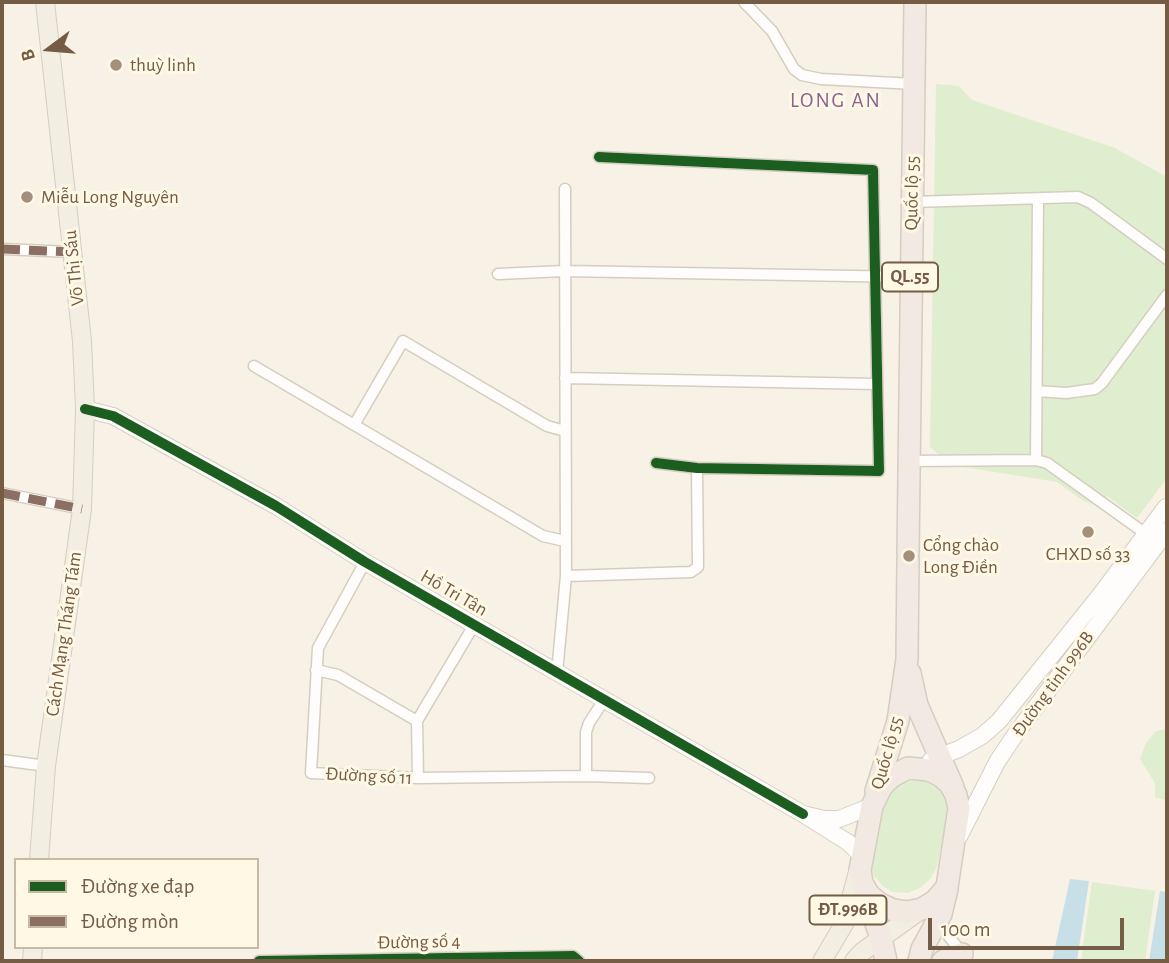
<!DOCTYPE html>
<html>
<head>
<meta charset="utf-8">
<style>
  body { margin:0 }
  #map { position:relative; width:1169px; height:963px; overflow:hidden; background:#f7f2e5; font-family:"Alegreya Sans",sans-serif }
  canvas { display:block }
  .frame { position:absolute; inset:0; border:4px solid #745c45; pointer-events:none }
  .legend { position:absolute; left:14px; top:858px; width:245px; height:91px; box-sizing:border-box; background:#fff8e5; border:2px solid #c7baa5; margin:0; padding:9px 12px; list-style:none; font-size:21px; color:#745c45 }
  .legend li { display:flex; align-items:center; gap:14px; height:35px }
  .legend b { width:35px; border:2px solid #c7baa5 }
  .north { position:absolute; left:14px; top:14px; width:70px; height:70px; -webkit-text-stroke:5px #fff8e5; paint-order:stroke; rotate:254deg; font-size:19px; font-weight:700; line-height:28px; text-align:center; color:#745c45 }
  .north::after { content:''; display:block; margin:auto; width:24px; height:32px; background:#745c45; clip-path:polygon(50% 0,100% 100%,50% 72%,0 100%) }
  .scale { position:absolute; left:928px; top:918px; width:196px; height:32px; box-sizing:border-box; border:4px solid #745c45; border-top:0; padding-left:9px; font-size:21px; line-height:24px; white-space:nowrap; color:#745c45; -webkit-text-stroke:5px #fff8e5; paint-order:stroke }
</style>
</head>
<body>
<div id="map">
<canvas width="1169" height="963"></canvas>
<div class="frame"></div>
<ul class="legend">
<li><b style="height:9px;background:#1b5e20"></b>Đường xe đạp</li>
<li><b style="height:9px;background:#8d6e63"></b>Đường mòn</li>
</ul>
<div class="north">B</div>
<div class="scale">100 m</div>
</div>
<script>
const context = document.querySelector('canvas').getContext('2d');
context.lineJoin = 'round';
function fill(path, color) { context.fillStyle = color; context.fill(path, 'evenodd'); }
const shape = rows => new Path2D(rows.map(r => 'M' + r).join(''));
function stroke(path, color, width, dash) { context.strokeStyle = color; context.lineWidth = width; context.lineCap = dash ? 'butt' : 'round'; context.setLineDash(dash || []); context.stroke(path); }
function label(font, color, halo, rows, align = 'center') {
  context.font = font + ' "Alegreya Sans",sans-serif'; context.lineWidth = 6; context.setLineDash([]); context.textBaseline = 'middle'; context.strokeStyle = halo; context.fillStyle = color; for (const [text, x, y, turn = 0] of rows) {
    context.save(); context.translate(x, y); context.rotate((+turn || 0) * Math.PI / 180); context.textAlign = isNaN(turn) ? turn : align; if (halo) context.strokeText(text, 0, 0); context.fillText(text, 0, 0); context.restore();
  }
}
fill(shape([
  [936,84,959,86,972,100,1115,148,1167,177,1167,478,1137,518,1107,496,1101,508,1082,500,1057,482,951,465,930,447],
  [1167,729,1167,799,1165,800,1155,797,1155,783,1140,759,1146,743,1156,731],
  [917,780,924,781,939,789,947,802,947,817,937,866,931,878,920,888,907,893,893,892,884,887,874,876,870,866,870,850,887,796,896,785],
  [1092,882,1155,891,1145,961,1081,961]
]), '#deeece');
fill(shape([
  [1070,879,1089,881,1077,961,1052,961],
  [1160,891,1167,892,1167,961,1149,961]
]), '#c7e0e7');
const street = shape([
  [744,2,772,31,794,69,802,75,821,79,914,84],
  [599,157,873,170,879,471,697,468,656,463],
  [912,202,1078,197,1091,203,1167,259],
  [2,249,72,252],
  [498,274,564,271,910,277],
  [254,366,543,536,565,541],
  [565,378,876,384],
  [1037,391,1066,393,1095,389,1102,383,1167,295],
  [354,425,403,341,547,426,565,431],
  [1036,460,1038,199],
  [909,461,1036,460,1047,463,1146,534],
  [2,493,82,509],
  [365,562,318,648,311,773,418,778,586,776,649,778],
  [566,576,691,572,698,567,697,468],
  [316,670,338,675,417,721],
  [557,673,566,576,565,189],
  [2,760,46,766],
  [586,776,586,732,589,723,604,700],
  [418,778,417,721,474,625],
  [937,921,964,956],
  [259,961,573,956,579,961]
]);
const secondary = shape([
  [85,409,113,416,276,506,365,562,803,814],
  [931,760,959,749,982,736,999,721,1101,594,1166,507],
  [960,835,997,762,1015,735,1167,531],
  [861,855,849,843,803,814,824,819,839,819,872,806]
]);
const primary = shape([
  [39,860,46,766,82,509,85,409,82,341,45,2],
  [32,961,33,947],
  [822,961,844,924,859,868],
  [854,961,862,952,922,909]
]);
const highway = shape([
  [908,553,915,2],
  [910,673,917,705,953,787],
  [908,768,929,770,941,776,950,784,956,795,959,808,947,887,935,901,922,909,907,912,893,910,880,904,869,895,862,883,860,870,872,806,882,786,891,777,908,768],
  [876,791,898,721,907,659,908,559],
  [865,891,881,938,886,961],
  [919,961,922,949,941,914,947,889],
  [943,961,962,954]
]);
stroke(street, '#d6cdc1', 13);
stroke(secondary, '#d6cec2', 18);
stroke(primary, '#d5cdc2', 20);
stroke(highway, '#d5cdc2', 24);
stroke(street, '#fefdfb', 10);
stroke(secondary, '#fefdfb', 16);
stroke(primary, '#f2eee2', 18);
stroke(highway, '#f1e9e2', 21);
stroke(shape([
  [2,249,72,252],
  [2,493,82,509]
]), '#8d6e63', 9, [18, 9]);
stroke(shape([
  [599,157,873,170,879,471,697,468,656,463],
  [85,409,113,416,276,506,365,562,803,814],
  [259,961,573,956,579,961]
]), '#1b5e20', 10);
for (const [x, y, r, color] of [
  [116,65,7,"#a2907d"],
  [27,197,7,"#a2907d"],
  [1088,532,7,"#a2907d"],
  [909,556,7,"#a2907d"]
]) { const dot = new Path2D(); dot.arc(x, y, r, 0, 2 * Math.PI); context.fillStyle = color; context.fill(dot); stroke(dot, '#fff8e5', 2.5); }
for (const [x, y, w] of [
  [910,277,56],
  [848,910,77]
]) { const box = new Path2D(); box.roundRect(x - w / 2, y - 14.5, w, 29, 5); context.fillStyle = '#fff8e5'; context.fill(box); stroke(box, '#745c45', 2); }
label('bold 18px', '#745c45', null, [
  ["QL.55",910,277],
  ["ĐT.996B",848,910]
]);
label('19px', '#745c45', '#fff8e5', [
  ["thuỳ linh",130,65],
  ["Miễu Long Nguyên",41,197],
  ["Cổng chào",923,545],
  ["Long Điền",923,567],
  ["CHXD số 33",1088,554,"center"]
], 'left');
label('19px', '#745c45', '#fff8e5', [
  ["Quốc lộ 55",912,193,-89],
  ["Võ Thị Sáu",74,268,-96],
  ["Hồ Tri Tân",454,593,30],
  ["Cách Mạng Tháng Tám",64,634,-82],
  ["Đường tỉnh 996B",1053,684,-54],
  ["Quốc lộ 55",887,753,-74],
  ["Đường số 11",369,776,3],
  ["Đường số 4",419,942,-1]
]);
context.letterSpacing = '2px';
label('21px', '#8c6099', '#fff8e5', [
  ["LONG AN",836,101]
]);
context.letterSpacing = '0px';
</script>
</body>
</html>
